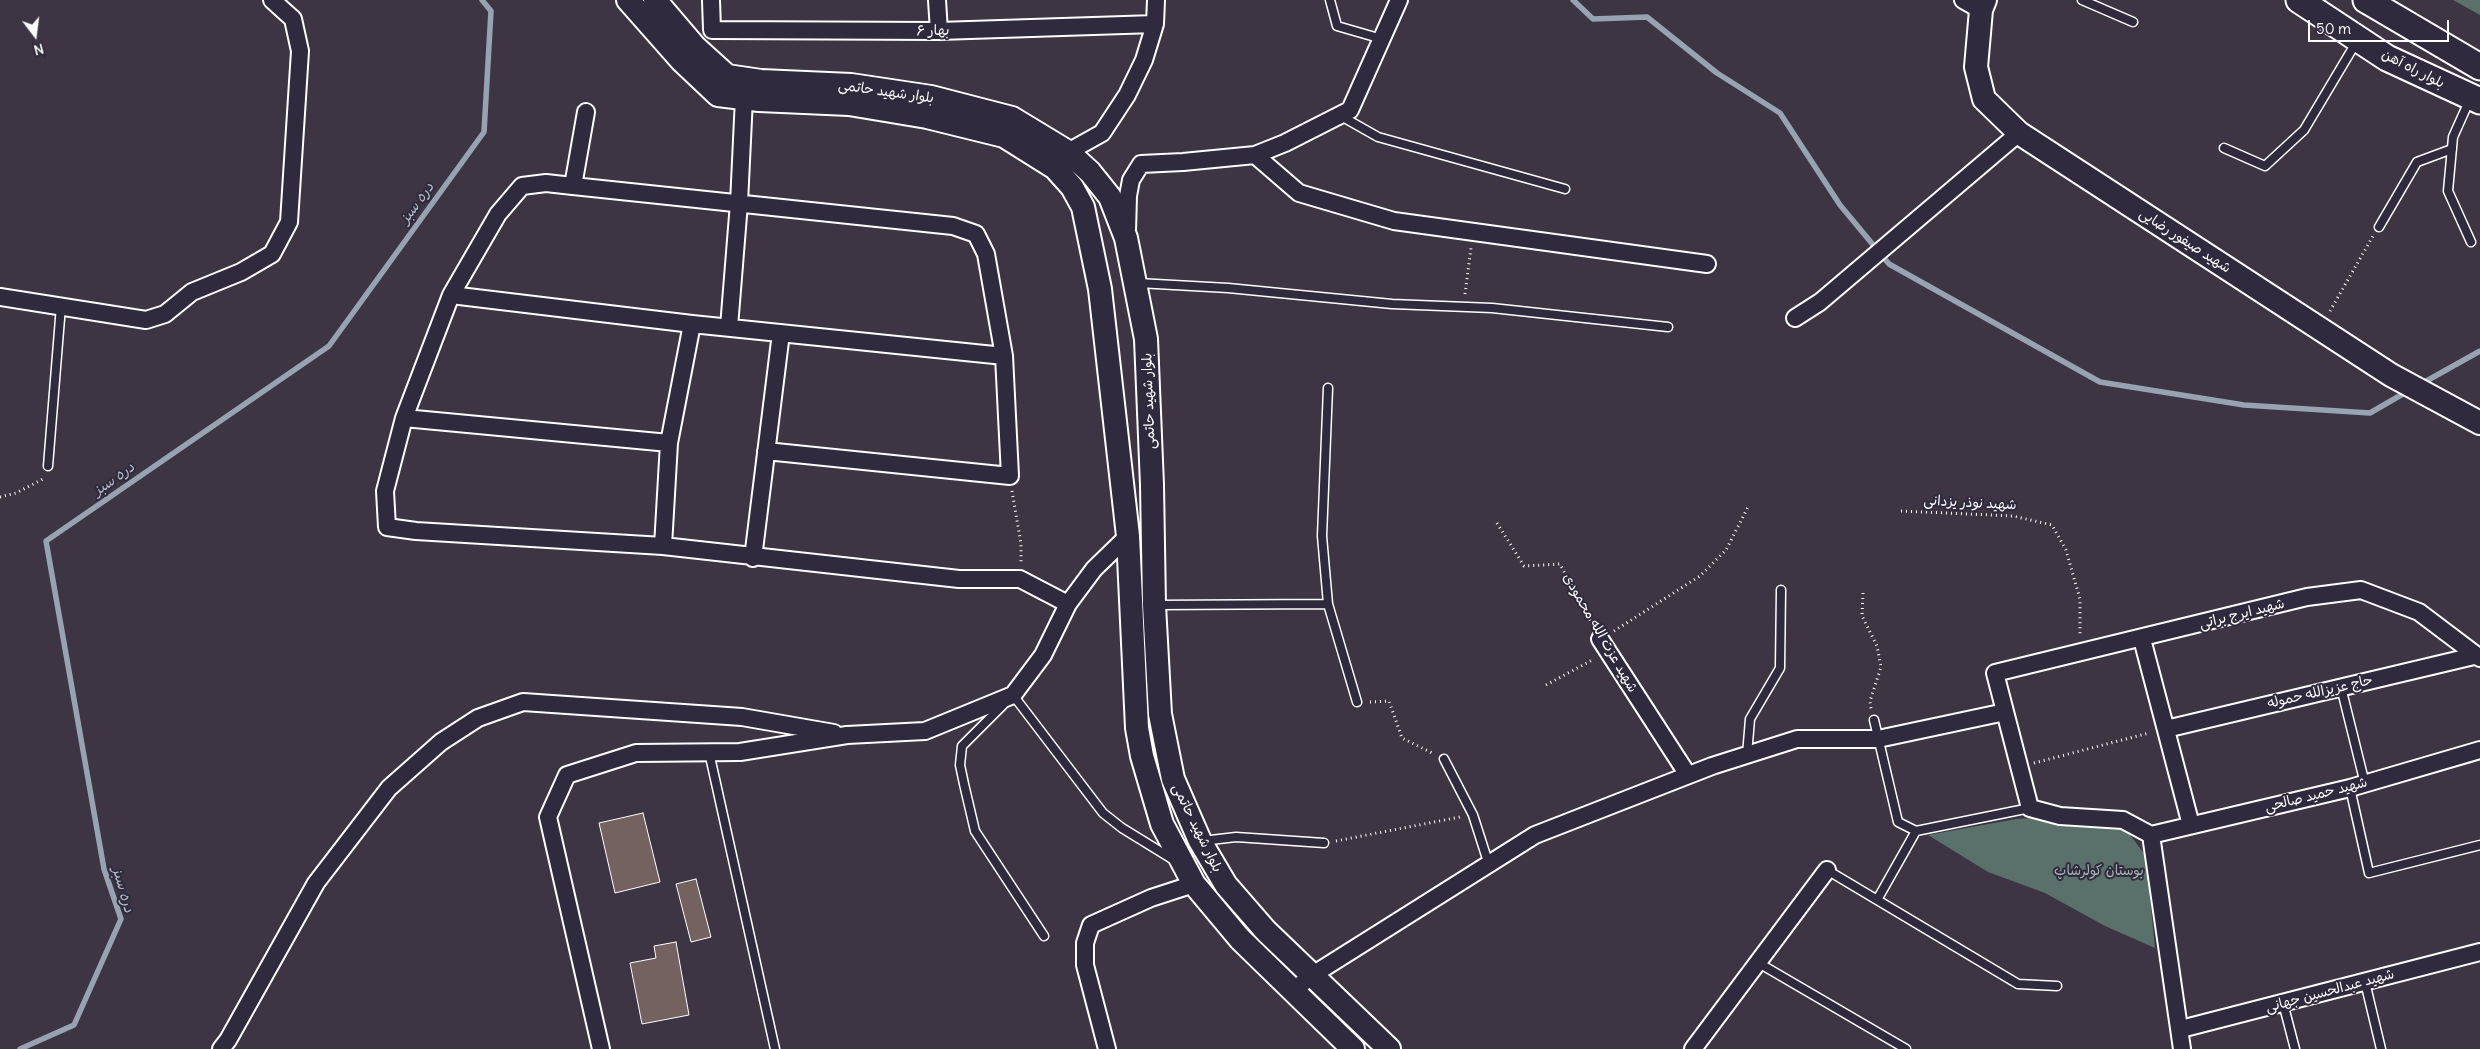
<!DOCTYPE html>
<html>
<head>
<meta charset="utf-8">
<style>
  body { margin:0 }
  #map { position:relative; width:2480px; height:1049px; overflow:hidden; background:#3d3544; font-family:Delius,sans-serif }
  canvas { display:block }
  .north { position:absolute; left:10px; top:10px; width:50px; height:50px; -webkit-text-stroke:4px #2f2a3d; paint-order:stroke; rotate:165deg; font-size:14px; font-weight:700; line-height:20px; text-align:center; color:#fff }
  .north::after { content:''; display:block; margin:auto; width:18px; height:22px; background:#fff; clip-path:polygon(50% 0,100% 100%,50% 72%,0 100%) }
  .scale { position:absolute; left:2308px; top:20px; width:141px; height:22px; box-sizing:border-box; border:2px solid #fff; border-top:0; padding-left:6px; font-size:15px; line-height:18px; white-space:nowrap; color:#fff; -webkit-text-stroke:4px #2f2a3d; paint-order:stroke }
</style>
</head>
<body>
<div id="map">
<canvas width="2480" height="1049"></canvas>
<div class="north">N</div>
<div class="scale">50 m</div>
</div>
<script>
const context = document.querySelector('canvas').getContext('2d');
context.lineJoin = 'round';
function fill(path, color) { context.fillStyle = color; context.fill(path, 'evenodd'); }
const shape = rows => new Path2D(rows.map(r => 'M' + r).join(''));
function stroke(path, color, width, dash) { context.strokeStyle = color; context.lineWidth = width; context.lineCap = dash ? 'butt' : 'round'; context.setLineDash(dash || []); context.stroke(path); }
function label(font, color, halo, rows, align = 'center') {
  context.font = font + ' Delius,"Playpen Sans Arabic",sans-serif'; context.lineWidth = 4; context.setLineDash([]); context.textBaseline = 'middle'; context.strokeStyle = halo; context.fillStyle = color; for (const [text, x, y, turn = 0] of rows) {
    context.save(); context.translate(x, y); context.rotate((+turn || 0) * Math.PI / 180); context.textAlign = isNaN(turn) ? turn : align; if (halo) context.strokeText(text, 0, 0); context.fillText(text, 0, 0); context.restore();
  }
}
fill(shape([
  [2453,0,2480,0,2480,15],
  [2045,817,2124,827,2146,856,2155,948,2105,926,2045,893,1988,872,1928,835,2016,819]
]), '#5a706a');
stroke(shape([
  [1573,0,1593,19,1647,17,1717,73,1780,113,1840,205,1889,264,2100,382,2244,405,2370,413,2408,391],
  [2421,384,2480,351],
  [20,1049,74,1025,121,919,104,869,46,541,329,346,484,132,491,11,482,0]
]), '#97a3b1', 5.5);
const building = shape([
  [643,813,660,882,615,893,599,823,643,813],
  [696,879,711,937,691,942,676,884,696,879],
  [676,942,689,1015,642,1024,630,963,656,958,654,946,676,942]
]);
fill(building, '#746260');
stroke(building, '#fff', 1);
const lane = shape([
  [1330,0,1337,26,1382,39],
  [2082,0,2133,22],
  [2470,99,2453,137,2448,191,2471,242],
  [1341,116,1378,137,1565,189],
  [2224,148,2265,166,2304,130,2357,41],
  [2379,227,2417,162,2452,149],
  [1138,283,1228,288,1392,304,1492,308,1668,327],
  [1328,388,1322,536,1328,604,1357,702],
  [48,466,61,306],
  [1155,605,1328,604],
  [2341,687,2365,784],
  [1011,697,1013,695,1103,813,1122,828,1174,860],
  [1003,705,962,746,960,765,964,784,975,831,1044,936],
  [1874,720,1898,822,1916,831,2030,808],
  [709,752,775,1049],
  [1747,755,1750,719,1780,668,1781,590],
  [1444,759,1473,815,1489,865],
  [2350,788,2369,873,2480,845],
  [1202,841,1236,837,1324,843],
  [1827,870,2018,984,2057,986],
  [1877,900,1916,831],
  [1757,962,1906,1049],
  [2365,982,2381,1049],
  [2283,1003,2295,1049]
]);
const street = shape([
  [711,0,712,30],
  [937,0,939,31],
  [1963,0,1981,10],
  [712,30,939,31,1155,24],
  [586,112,573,186,546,183,522,186,498,214,451,295,404,418,385,491,387,527,416,531,663,546,959,579,1020,579,1068,604],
  [1068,152,1102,133,1127,95,1144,60,1155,24,1156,0],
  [1255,155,1299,193,1394,221,1707,264],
  [573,186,953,226,976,234,986,254,1004,356,1010,476,766,451],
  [1127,231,1128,196,1131,180,1141,164,1183,162,1255,155,1285,143,1350,110,1399,0],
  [451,295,692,324,1004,356],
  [0,297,146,320,165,314,192,292,241,272,272,254,289,222,300,51,293,19,272,0],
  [1795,318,1820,302,2019,133],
  [729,327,739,203,744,98],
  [404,418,669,443],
  [663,546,669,443,692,324],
  [753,558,781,333],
  [1600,639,1688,775],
  [2142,639,2191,825],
  [2166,729,2474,656],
  [2151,835,2123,820,2060,816,2030,808,1995,673,2307,597,2361,590,2419,612,2480,658],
  [2151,835,2350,788,2480,750],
  [2151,835,2182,1049],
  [1293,991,1311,976,1535,835,1712,766,1797,739,1878,739,2005,712],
  [2181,1029,2480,952],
  [221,1049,228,1040,316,883,389,788,441,742,478,718,523,702,742,717,834,733],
  [601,1049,548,817,567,775,636,753,740,752,847,735,925,731,1013,695,1043,655,1068,604,1094,569,1128,536],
  [1107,1049,1085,965,1085,943,1091,925,1151,898,1194,884],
  [1693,1049,1827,870]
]);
const secondary = shape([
  [628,0,681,60,718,95,759,100,849,104,927,117,1004,136,1055,168,1072,187,1083,207,1100,289,1128,536,1137,728,1142,756,1162,824,1194,884,1240,939,1353,1049],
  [655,0,695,47,727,76,761,81,851,85,931,97,1012,118,1068,152,1090,172,1110,197,1126,238,1146,339,1152,485,1154,605,1160,714,1173,779,1200,841,1226,885,1266,931,1389,1049],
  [1985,0,1981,10,1976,67,1984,99,2019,133,2391,375,2480,423]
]);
const primary = shape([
  [2299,0,2387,58,2480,101],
  [2366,0,2480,67]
]);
stroke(lane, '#fff', 11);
stroke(street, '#fff', 20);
stroke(secondary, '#fff', 26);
stroke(primary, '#fff', 29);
stroke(shape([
  [1465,294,1471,248],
  [2330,311,2373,236],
  [1012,491,1021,544,1021,562],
  [0,497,16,493,45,478],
  [1901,511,2013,516,2052,525,2066,550,2080,599,2080,635],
  [1497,523,1524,566,1560,564,1593,626],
  [1863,593,1862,616,1877,646,1881,667,1870,701,1871,709],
  [1614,631,1700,576,1726,550,1749,505],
  [1546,685,1594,659],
  [1370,702,1389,701,1402,738,1434,754],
  [2034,763,2149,733],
  [1336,841,1460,817]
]), '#fff', 3, [1, 4]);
stroke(lane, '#2f2a3d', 8);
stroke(street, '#2f2a3d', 16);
stroke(secondary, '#2f2a3d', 22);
stroke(primary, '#2f2a3d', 25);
label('14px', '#fff', '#2f2a3d', [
  ["بهار ۶",933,31,-1],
  ["بلوار راه آهن",2413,69,27],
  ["بلوار شهید حاتمی",886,92,8],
  ["شهید صیفور رضایی",2185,241,33],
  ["بلوار شهید حاتمی",1149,401,-92],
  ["شهید نوذر یزدانی",1970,503,3],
  ["شهید ایرج براتی",2242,614,-14],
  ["شهید عزت الله محمودی",1600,633,60],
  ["حاج عزیزالله حموله",2320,692,-13],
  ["شهید حمید صالحی",2316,795,-14],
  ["بلوار شهید حاتمی",1197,828,64],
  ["شهید عبدالحسین جهانی",2330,991,-15]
]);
label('14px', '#acb8b4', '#2f2a3d', [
  ["بوستان کولرشاپ",2099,871]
]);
label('italic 15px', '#b1bac4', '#2f2a3d', [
  ["دره سبز",417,203,-54],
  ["دره سبز",114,479,-35],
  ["دره سبز",123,890,74]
]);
</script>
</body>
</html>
